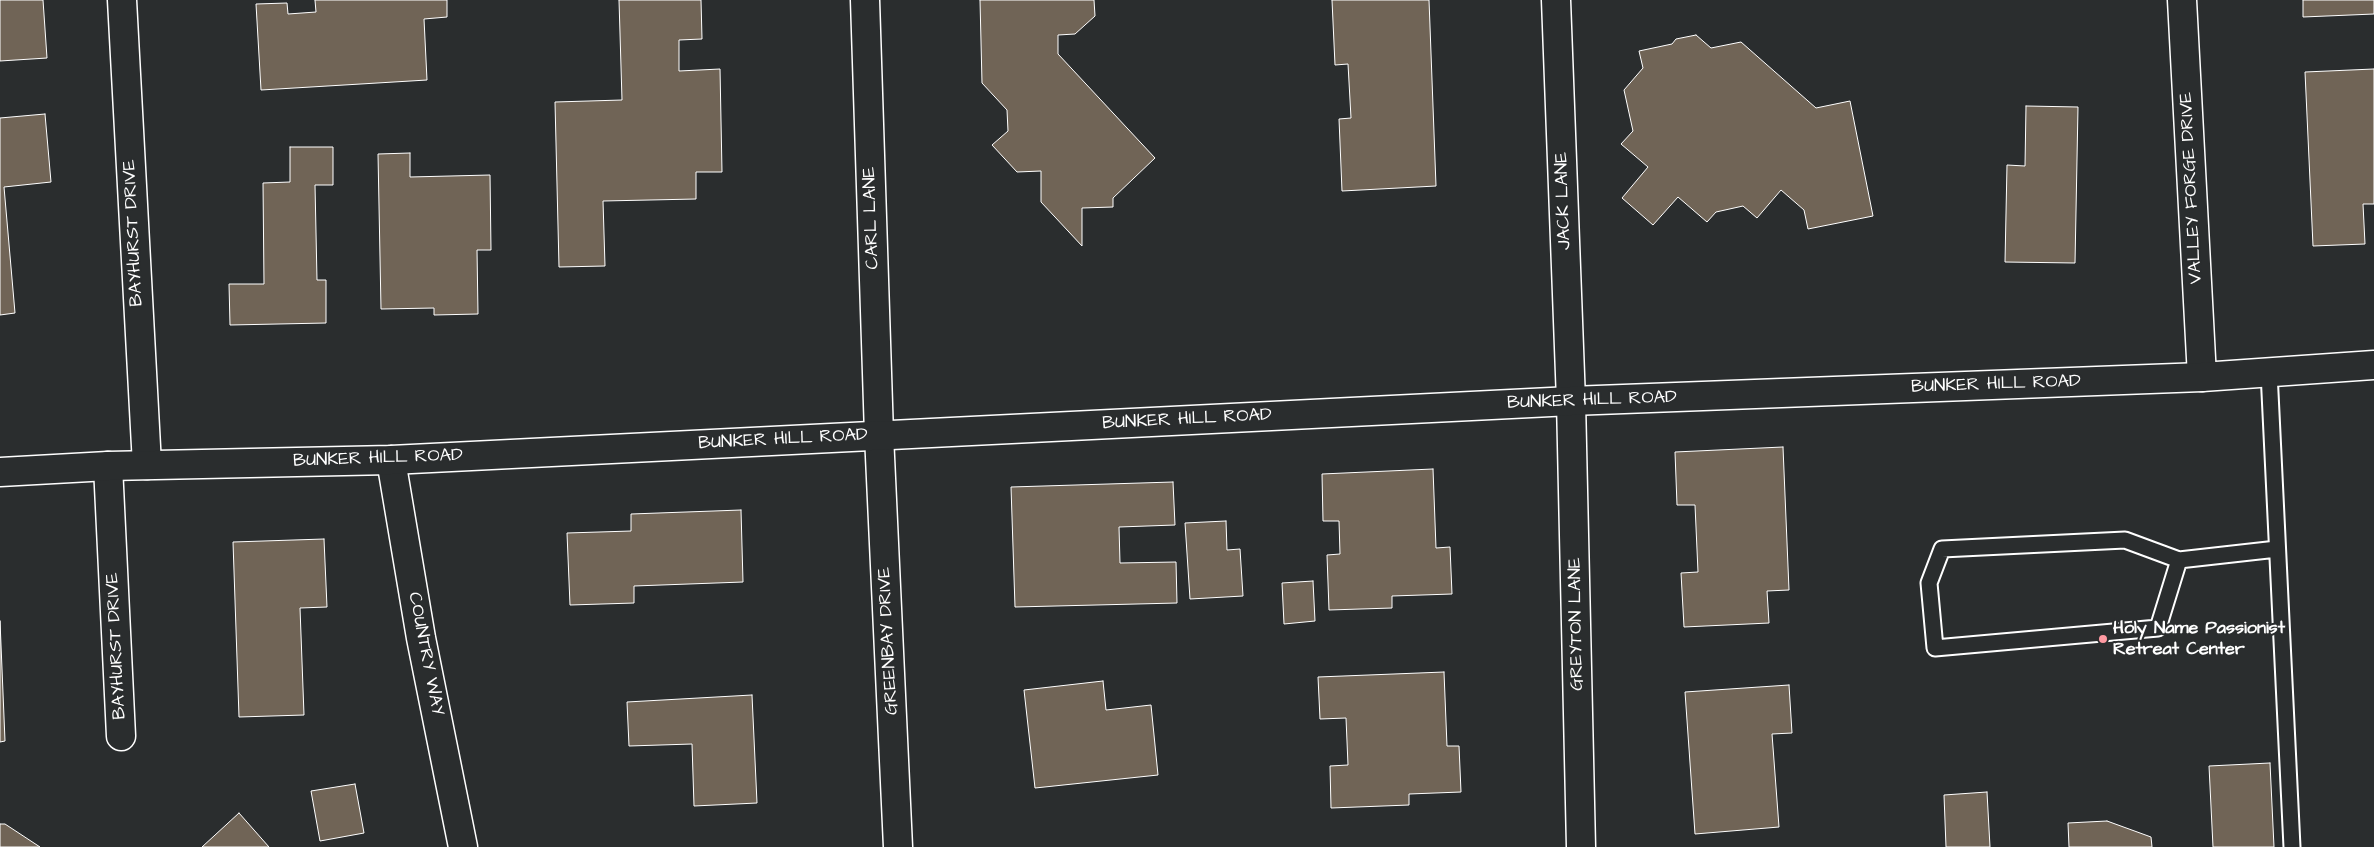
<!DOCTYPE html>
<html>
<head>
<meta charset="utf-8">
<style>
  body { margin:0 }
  canvas { display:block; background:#2a2d2e }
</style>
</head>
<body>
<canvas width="2374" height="847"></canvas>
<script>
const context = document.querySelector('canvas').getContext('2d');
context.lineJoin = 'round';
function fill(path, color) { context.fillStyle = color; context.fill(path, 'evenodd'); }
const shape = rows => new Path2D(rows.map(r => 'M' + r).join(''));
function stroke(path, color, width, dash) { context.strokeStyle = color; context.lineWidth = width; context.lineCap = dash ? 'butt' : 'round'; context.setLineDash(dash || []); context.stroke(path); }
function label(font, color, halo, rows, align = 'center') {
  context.font = font + ' "Architects Daughter",sans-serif'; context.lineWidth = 4; context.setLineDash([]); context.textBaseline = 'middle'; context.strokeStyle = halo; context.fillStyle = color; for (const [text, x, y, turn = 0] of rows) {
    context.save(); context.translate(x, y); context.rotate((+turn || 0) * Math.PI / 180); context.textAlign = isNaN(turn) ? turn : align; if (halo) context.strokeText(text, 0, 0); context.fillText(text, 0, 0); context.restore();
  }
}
const building = shape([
  [0,0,43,0,47,58,0,61,0,0],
  [315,0,447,0,447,17,424,19,427,80,261,90,256,4,287,3,288,14,316,12,315,0],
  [619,0,701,0,702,39,679,40,679,71,720,69,722,172,696,172,696,199,603,201,605,266,559,267,555,102,622,100,619,0],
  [980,0,1094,0,1095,16,1075,34,1058,35,1058,54,1155,158,1113,198,1113,207,1082,208,1082,246,1041,202,1041,171,1017,172,992,145,1008,131,1007,110,982,83,980,0],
  [1332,0,1429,0,1436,186,1342,191,1339,119,1351,118,1348,64,1335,65,1332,0],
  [2303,0,2374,0,2374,14,2303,17,2303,0],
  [1696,35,1711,48,1741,42,1816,108,1850,101,1873,216,1808,229,1804,210,1781,190,1757,218,1743,206,1716,212,1707,222,1678,197,1653,225,1622,198,1648,167,1621,144,1633,131,1624,90,1643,68,1639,51,1672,44,1676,39,1696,35],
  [2374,69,2374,204,2363,204,2365,244,2313,246,2305,72,2374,69],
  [2026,106,2078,107,2075,263,2005,262,2007,165,2025,166,2026,106],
  [45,114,51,182,4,187,15,313,0,315,0,118,45,114],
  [290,147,333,147,333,185,315,185,317,280,326,280,326,323,230,325,229,284,264,284,263,183,290,182,290,147],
  [410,153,410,177,490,175,491,250,477,250,478,314,434,315,434,308,381,309,378,154,410,153],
  [1783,447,1789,590,1767,591,1769,623,1684,627,1681,573,1698,572,1695,505,1677,505,1675,452,1783,447],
  [1433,469,1436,548,1450,547,1452,594,1392,596,1392,608,1329,610,1327,555,1340,554,1339,521,1323,521,1322,474,1433,469],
  [1173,482,1175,525,1119,527,1120,563,1176,562,1177,603,1015,607,1011,487,1173,482],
  [741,510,743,582,634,586,634,603,570,605,567,533,631,531,631,514,741,510],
  [1226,521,1227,550,1240,549,1243,596,1190,599,1185,523,1226,521],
  [324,539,327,607,300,608,304,715,239,717,233,542,324,539],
  [1313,581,1315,621,1284,624,1282,583,1313,581],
  [0,621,5,741,0,742,0,621],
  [1444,672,1447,746,1459,746,1461,792,1409,794,1409,805,1331,808,1330,766,1348,765,1346,718,1320,719,1318,677,1444,672],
  [1103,681,1106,710,1151,705,1158,775,1035,788,1024,690,1103,681],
  [1789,685,1792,733,1772,734,1779,827,1695,834,1685,692,1789,685],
  [752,695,757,803,694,806,692,744,629,746,627,702,752,695],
  [2270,763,2274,847,2213,847,2209,766,2270,763],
  [355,784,364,833,320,841,311,791,355,784],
  [1987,792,1990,847,1946,847,1944,795,1987,792],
  [239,813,269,847,202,847,239,813],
  [2107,821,2151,837,2152,847,2069,847,2068,823,2107,821],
  [0,824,5,824,40,847,0,847,0,824]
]);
fill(building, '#706456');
stroke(building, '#fff', 1);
const service = shape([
  [2269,372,2292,847],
  [2179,560,2158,628,1935,648,1929,583,1942,549,2125,540,2179,560,2277,549]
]);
const minor = shape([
  [122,0,147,465],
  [865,0,879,435,898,847],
  [1556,0,1571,401,1581,847],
  [2182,0,2202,377],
  [391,460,421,638,463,847],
  [108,466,121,736]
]);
const tertiary = shape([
  [0,472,108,466,391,460,1571,401,2202,377,2374,365]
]);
stroke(service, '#fff', 19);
stroke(minor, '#fff', 31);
stroke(tertiary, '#fff', 31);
stroke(service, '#2a2d2e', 15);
stroke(minor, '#2a2d2e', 28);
stroke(tertiary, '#2a2d2e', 28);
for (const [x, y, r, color] of [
  [2103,639,5,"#ff9aa2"]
]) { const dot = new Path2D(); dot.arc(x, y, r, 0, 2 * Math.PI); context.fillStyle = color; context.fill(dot); stroke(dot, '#2a2d2e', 2); }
label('18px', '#fff', '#2a2d2e', [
  ["VALLEY FORGE DRIVE",2192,188,-93],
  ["JACK LANE",1564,201,-92],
  ["CARL LANE",872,218,-92],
  ["BAYHURST DRIVE",134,233,-93],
  ["BUNKER HILL ROAD",1996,385,-2],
  ["BUNKER HILL ROAD",1592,401,-2],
  ["BUNKER HILL ROAD",1187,420,-3],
  ["BUNKER HILL ROAD",783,440,-3],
  ["BUNKER HILL ROAD",378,459,-2],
  ["GREYTON LANE",1577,624,-91],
  ["GREENBAY DRIVE",889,641,-93],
  ["BAYHURST DRIVE",117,646,-93],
  ["COUNTRY WAY",425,654,79]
]);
label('bold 18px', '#fff', '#2a2d2e', [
  ["Holy Name Passionist",2113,629],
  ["Retreat Center",2113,650]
], 'left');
</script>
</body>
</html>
